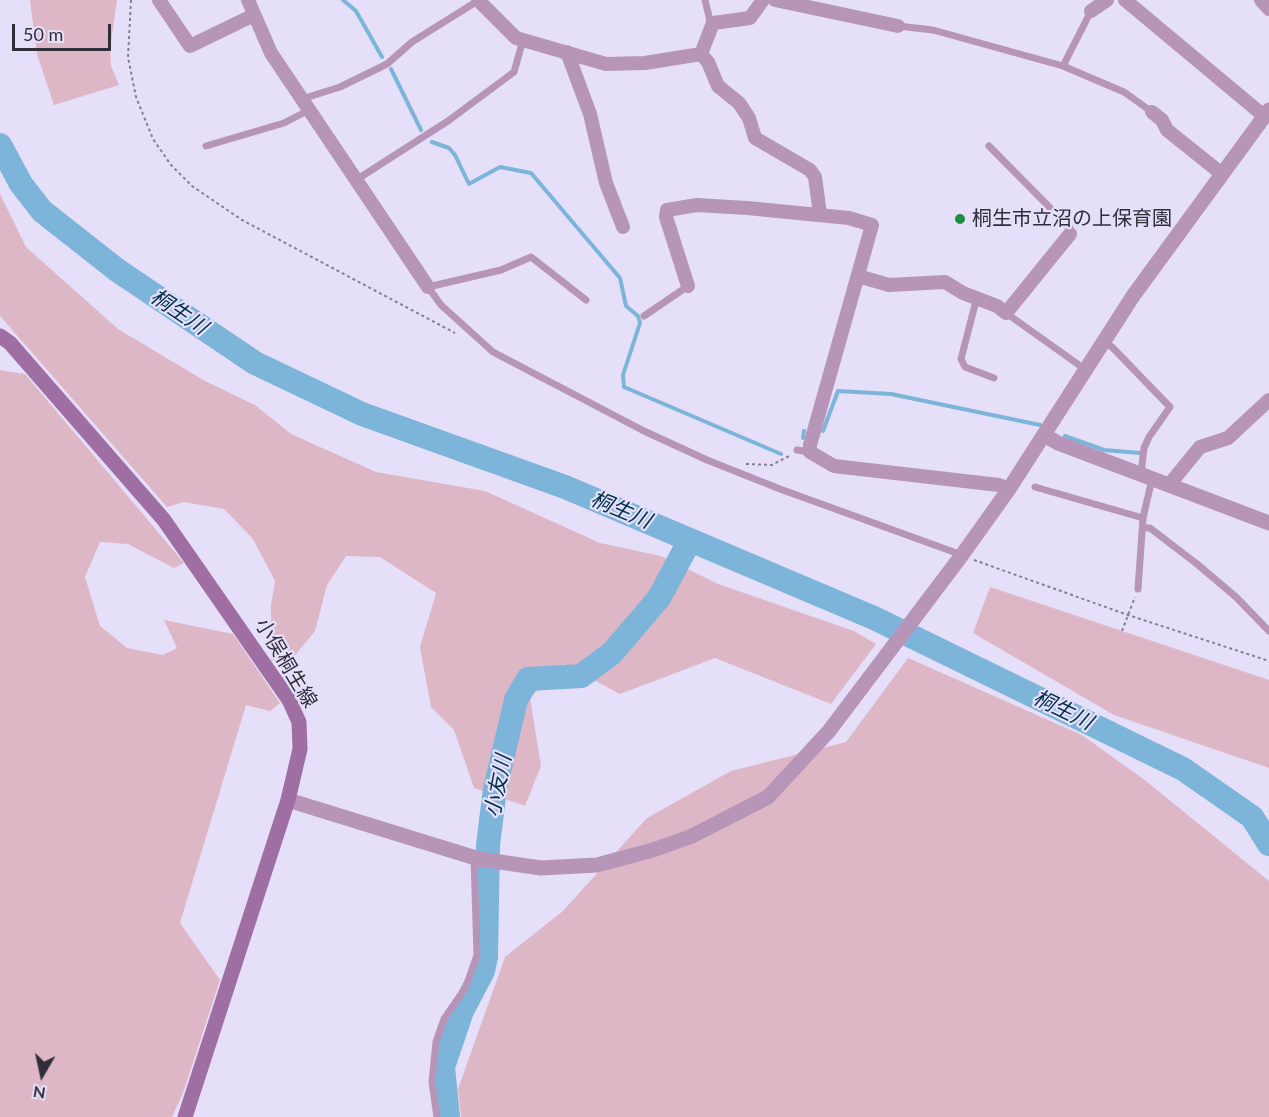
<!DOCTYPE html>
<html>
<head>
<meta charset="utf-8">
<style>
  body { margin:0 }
  #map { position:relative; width:1269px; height:1117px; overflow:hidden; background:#e5dff9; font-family:Lato,sans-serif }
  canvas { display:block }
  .north { position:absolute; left:12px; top:1045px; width:60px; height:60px; -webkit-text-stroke:4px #e5dff9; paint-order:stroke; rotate:189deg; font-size:16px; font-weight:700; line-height:24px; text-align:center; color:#302e38 }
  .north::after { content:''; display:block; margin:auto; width:21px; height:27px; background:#302e38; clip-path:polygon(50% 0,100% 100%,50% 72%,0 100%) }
  .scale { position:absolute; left:12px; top:24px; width:99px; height:27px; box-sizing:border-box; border:3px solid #302e38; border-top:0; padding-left:8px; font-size:18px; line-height:21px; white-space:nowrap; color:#302e38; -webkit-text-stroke:4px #e5dff9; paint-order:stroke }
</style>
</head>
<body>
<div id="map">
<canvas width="1269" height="1117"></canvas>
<div class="north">N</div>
<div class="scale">50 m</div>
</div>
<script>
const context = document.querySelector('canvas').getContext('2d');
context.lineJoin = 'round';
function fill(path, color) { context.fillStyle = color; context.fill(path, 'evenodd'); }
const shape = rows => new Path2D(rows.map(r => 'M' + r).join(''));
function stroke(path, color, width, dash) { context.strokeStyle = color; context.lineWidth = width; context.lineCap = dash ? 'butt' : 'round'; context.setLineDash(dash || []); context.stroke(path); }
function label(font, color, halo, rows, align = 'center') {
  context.font = font + ' Lato,"Noto Sans JP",sans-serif'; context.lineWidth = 4.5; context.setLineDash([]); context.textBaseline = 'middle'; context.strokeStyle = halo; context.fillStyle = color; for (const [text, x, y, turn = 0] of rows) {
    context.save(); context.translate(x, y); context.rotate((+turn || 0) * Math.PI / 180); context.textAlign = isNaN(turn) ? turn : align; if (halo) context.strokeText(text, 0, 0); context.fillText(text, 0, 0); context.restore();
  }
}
fill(shape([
  [30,0,117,0,110,49,111,66,119,85,54,105,37,54],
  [0,194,26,247,118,329,205,381,255,405,291,434,376,472,485,491,600,543,661,556,718,584,854,631,876,644,831,704,715,658,620,694,563,664,530,698,541,766,525,806,474,788,454,730,431,707,420,647,436,593,380,557,346,556,327,585,315,631,287,665,271,660,271,605,275,581,253,539,224,509,184,502,167,507,0,316],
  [0,370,25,374,184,563,174,568,128,544,100,542,85,577,100,626,127,648,163,655,177,648,164,620,233,634,280,703,270,711,246,705,180,923,220,980,183,1093,172,1117,0,1117],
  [990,587,1269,680,1269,768,1114,715,973,633],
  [908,658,1082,735,1146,781,1269,881,1269,1117,461,1117,458,1089,505,957,563,911,647,818,731,771,846,742]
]), '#deb7c6');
stroke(shape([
  [343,0,356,11,382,57],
  [391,69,421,130],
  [432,142,449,148,455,155,469,184,500,167,531,173,620,278,626,306,638,316,640,323,623,375,624,387,781,454],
  [823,431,838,391,891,394,1040,425],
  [1065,436,1104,450,1140,453],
  [803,438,804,431]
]), '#7cb5d9', 4);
stroke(shape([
  [0,145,21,184,42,211,117,270,255,363,362,414,565,487,874,618,1183,769,1252,817,1269,844],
  [448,1117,443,1067,462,1011,483,971,486,957,488,845,495,789,516,700,528,679,581,676,612,653,659,598,690,540]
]), '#7cb5d9', 24);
stroke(shape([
  [131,0,128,57,136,97,153,139,171,165,192,186,242,220,455,333],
  [746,464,772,465,789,456],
  [974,560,1128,615,1269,661],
  [1122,631,1135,597]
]), '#848092', 2, [3, 3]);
stroke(shape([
  [705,0,711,25],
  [898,26,933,30,1063,66,1124,92,1152,112],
  [1063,66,1091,11],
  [302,99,340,87,387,64,412,42,479,0],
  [206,146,284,123,309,110],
  [989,146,1070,228,1070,234],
  [356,180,448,121,514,72,523,40],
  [977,297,961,359,965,367,994,378],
  [586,300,531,257,501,270,428,287,441,305,493,352,644,431,707,460,780,489,962,555],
  [1006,313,1086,370],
  [644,316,688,286],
  [1104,342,1112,347,1170,407,1149,437,1144,448,1141,474],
  [797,450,810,452],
  [1035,487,1143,518],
  [1145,528,1150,528,1197,564,1236,597,1269,631],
  [1138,589,1143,518,1152,479],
  [437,1117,432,1082,436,1042,444,1019,466,987,477,955,474,858]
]), '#b795b8', 7);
stroke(shape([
  [159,0,190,46,254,15],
  [248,0,271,53,428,287],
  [478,0,516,38,606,64,645,63,701,54],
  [775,0,898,26],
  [1125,0,1264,116],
  [1261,0,1269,9],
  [1091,11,1107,0],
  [567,52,590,114,606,183,623,227],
  [701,54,708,62,718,86,739,103,749,118,755,138,810,170,815,177,820,214],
  [701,54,713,23,750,18,763,0],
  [1152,112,1162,120,1167,130,1222,174],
  [858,276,889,285,945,282,963,293,997,306,1006,313,1070,234],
  [688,286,666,217,667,210,697,205,747,208,849,218,872,225,810,445,810,452,834,466,999,485,1009,489],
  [1169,485,1200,447,1228,438,1269,400]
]), '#b795b8', 14);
stroke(shape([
  [1044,435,1058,443,1269,523],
  [288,800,479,859,541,868,597,865,653,850,692,836,768,797,829,731,962,555,1009,489,1133,296,1269,110]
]), '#b795b8', 15);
stroke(shape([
  [0,336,10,343,164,520,289,700,299,722,300,749,288,800,185,1117]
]), '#9f6ea2', 15);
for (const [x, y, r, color] of [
  [960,219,6,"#1d8b43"]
]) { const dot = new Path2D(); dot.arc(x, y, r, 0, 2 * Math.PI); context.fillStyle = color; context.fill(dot); stroke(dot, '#e5dff9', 2); }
label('20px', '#302e38', '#e5dff9', [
  ["桐生市立沼の上保育園",972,219]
], 'left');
label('20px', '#302e38', '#e5dff9', [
  ["小俣桐生線",286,663,59]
]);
label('italic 21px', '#003149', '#e5dff9', [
  ["桐生川",179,312,34],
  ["桐生川",621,510,23],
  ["桐生川",1063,710,26],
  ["小友川",498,786,-79]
]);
</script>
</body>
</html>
